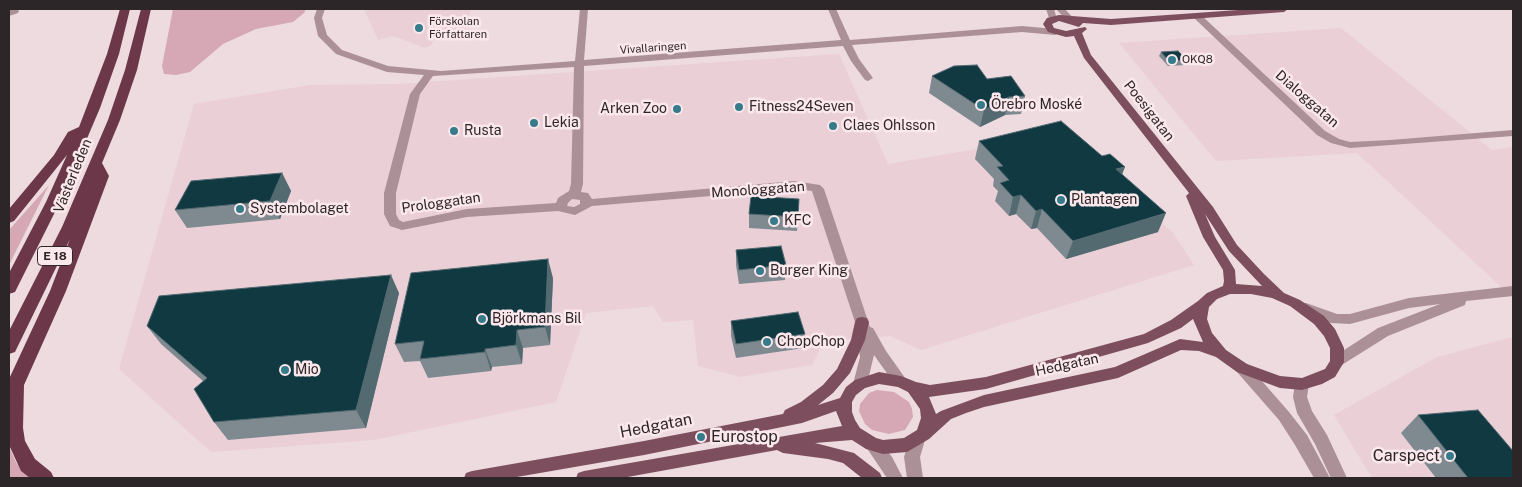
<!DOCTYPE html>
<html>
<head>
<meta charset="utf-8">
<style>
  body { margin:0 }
  #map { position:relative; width:1522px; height:487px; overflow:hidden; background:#eddbe0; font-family:"Public Sans",sans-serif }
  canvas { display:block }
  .frame { position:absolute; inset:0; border:10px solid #2d2628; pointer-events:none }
</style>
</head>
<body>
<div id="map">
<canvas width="1522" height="487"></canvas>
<div class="frame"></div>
</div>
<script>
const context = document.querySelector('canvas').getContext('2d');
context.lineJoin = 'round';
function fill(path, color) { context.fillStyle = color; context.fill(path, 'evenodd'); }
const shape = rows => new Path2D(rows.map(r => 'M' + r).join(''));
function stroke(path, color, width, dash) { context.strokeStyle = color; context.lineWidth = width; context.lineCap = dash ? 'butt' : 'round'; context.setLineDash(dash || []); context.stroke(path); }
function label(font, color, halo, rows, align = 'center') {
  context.font = font + ' "Public Sans",sans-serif'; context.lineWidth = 5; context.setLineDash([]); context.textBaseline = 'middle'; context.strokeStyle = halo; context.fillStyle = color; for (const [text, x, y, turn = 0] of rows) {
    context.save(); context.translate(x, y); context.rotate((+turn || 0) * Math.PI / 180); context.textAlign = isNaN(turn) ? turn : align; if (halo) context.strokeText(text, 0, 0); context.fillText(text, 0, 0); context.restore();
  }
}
fill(shape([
  [364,9,471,9,464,34,434,37,432,45,425,48,393,36,378,40],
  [1341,28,1492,150,1513,147,1513,298,1357,153,1216,161,1119,43],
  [839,54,888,164,1064,134,1173,233,1194,265,921,350,890,336,824,341,812,365,740,377,698,366,693,320,663,322,653,306,586,313,556,402,374,440,211,452,119,369,194,104,310,85,398,84],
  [1513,337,1513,478,1372,478,1334,415,1437,357]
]), '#eacfd7');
fill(shape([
  [173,9,306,9,304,13,293,22,256,29,223,44,190,72,176,75,164,74,162,66],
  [49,185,9,265,9,230],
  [877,390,894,392,909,402,912,409,913,417,905,430,889,434,872,430,865,424,859,411,860,404,869,393],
  [9,447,17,464,31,478,9,478]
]), '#d6a8b6');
fill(shape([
  [17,9,19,11,18,13,9,16,9,10,17,9],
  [317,9,325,9,322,18,327,35,342,50,388,66,441,71,575,61,580,9,588,9,584,60,841,40,828,9,836,9,850,40,1022,26,1055,29,1060,32,1055,35,1022,32,852,45,859,59,873,78,868,81,865,80,851,61,843,46,584,66,583,184,581,192,588,193,592,199,794,181,820,185,824,189,870,327,873,328,886,351,908,382,906,386,901,388,896,386,874,355,867,384,865,388,860,390,855,388,853,384,860,357,855,322,812,191,794,189,592,206,575,215,558,211,467,217,402,230,390,226,384,214,384,193,410,94,424,75,387,72,336,54,318,36,314,18,317,9],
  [574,67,571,184,569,191,558,198,556,203,467,209,403,222,399,220,396,214,396,193,420,94,433,76,574,67],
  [572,199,580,200,580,204,574,207,567,206,568,203,572,199],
  [1046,9,1054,9,1057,19,1056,21,1050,21,1046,9],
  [1056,9,1065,9,1075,20,1074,22,1068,22,1056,9],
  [1197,13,1200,14,1325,131,1339,139,1350,142,1390,140,1513,130,1513,136,1350,148,1331,143,1317,135,1194,18,1194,14,1197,13],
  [1513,286,1513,296,1466,301,1465,305,1388,336,1337,368,1332,366,1330,362,1332,358,1378,328,1440,304,1409,308,1350,324,1331,323,1301,312,1299,308,1301,304,1306,303,1337,314,1350,314,1409,298,1513,286],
  [1242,362,1247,364,1289,412,1307,435,1330,478,1314,478,1295,445,1279,420,1237,372,1235,368,1237,364,1242,362],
  [1302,378,1307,380,1309,384,1307,397,1312,411,1327,435,1347,478,1331,478,1315,444,1297,413,1293,397,1295,384,1297,380,1302,378],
  [917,433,923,435,925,440,920,457,923,478,907,478,904,457,911,435,917,433],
  [872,437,878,439,892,457,903,478,887,478,864,444,866,439,872,437]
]), '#ac9098');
fill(shape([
  [1252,9,1288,9,1284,12,1111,25,1083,23,1079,27,1059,21,1052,24,1054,28,1066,31,1085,27,1087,29,1082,33,1091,55,1213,207,1237,245,1264,274,1284,293,1300,300,1324,316,1335,329,1344,348,1344,362,1335,377,1322,384,1302,390,1280,388,1237,372,1216,357,1199,351,1181,350,1118,378,984,407,966,413,951,419,929,439,907,452,883,454,866,449,852,440,815,443,854,453,880,473,882,478,862,478,843,463,828,459,783,453,777,450,622,478,576,478,578,473,584,471,842,426,836,411,802,423,644,455,511,478,464,478,466,473,472,471,644,441,783,414,785,410,801,402,823,385,837,369,851,340,855,322,857,318,862,317,867,318,869,322,865,340,850,373,833,393,818,405,840,398,846,387,855,380,879,372,901,376,916,382,930,385,986,377,1144,334,1171,320,1198,301,1207,293,1223,286,1224,281,1223,270,1203,237,1186,196,1189,193,1084,58,1074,36,1066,37,1048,32,1043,24,1047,18,1059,15,1111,19,1252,9],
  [1205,214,1229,251,1262,286,1236,284,1235,270,1215,237,1205,214],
  [1230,294,1251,294,1272,298,1290,306,1314,324,1324,336,1330,348,1330,361,1325,369,1302,378,1280,376,1247,364,1226,350,1212,333,1207,319,1209,307,1217,299,1230,294],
  [1193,319,1203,342,1180,339,1115,367,984,395,941,411,936,414,929,397,986,389,1148,343,1181,328,1193,319],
  [879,384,898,387,908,392,920,409,921,418,917,430,904,438,883,440,876,438,860,428,855,420,852,412,852,402,856,395,865,388,879,384]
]), '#7d4e5e');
fill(shape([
  [120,9,130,9,119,54,100,108,60,202,15,292,9,294,9,273,46,202,67,155,14,221,9,223,9,209,54,155,68,132,79,127,107,54,120,9],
  [141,9,151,9,137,70,120,120,102,163,109,176,66,291,24,385,23,428,25,441,35,459,51,472,54,478,30,478,21,471,9,445,9,379,50,291,70,239,15,352,9,354,9,331,62,227,108,120,125,70,141,9]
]), '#6b3749');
fill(shape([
  [1161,52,1187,60,1185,65,1168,66,1159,56],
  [932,76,987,79,1025,96,1021,114,1005,115,980,127,929,93],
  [979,141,1122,174,1158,232,1066,259,1037,228,1031,229,1016,214,1009,216,995,201,998,191,993,186,994,179,975,159],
  [282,173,291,191,280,219,187,228,175,210],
  [799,199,797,231,749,228,749,214],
  [736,250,786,265,785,280,739,284,736,265],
  [553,278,550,345,523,348,522,364,492,367,491,371,428,378,420,361,404,362,395,344],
  [399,293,366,428,228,440,214,422,203,381,161,344,147,326],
  [731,321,805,334,804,348,736,358,731,336],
  [1418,415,1513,478,1436,478,1401,433]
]), '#7f8a90');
fill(shape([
  [1009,97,1005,115,980,127,984,110],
  [1125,167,1118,185,1116,169],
  [282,173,291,191,280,219,270,201],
  [1021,195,1016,214,1009,216,1013,197],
  [1042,209,1037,228,1031,229,1036,211],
  [1166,213,1158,232,1066,259,1073,241],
  [548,259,553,278,550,345,545,327],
  [391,275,399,293,366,428,356,410],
  [517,330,523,348,522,364,516,345],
  [485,349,492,367,491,371,485,352]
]), '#536a71');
const building = shape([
  [1178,51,1187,60,1169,61,1161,52,1178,51],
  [977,65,987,79,1011,76,1025,96,1009,97,984,110,932,76,954,66,977,65],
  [1061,121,1102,156,1110,154,1125,167,1116,169,1166,213,1073,241,1042,209,1036,211,1021,195,1013,197,1000,183,1009,180,997,167,1003,166,979,141,1061,121],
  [282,173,270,201,175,210,191,181,282,173],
  [751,196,799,199,798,217,749,214,751,196],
  [781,246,786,265,739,270,736,250,781,246],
  [548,259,545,327,517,330,516,345,485,349,485,352,420,359,424,341,395,344,411,273,548,259],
  [391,275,356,410,214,422,194,389,207,378,147,326,159,296,391,275],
  [798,312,805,334,736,344,731,321,798,312],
  [1478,410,1513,451,1513,478,1468,478,1418,415,1478,410]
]);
fill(building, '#113941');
stroke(building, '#536a71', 1);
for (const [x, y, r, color] of [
  [419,28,5,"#367b89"],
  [1172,60,5,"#367b89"],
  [981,105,5,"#367b89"],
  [739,107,5,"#367b89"],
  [677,109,5,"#367b89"],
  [534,123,5,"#367b89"],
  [833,126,5,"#367b89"],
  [454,131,5,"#367b89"],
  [1061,200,5,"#367b89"],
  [240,209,5,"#367b89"],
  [774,221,5,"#367b89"],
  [760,271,5,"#367b89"],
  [482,319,5,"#367b89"],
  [767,342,5,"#367b89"],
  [285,370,5,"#367b89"],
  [701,437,5,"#367b89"],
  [1450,456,5,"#367b89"]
]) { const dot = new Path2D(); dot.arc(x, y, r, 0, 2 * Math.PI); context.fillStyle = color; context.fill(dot); stroke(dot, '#fbe8ed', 2); }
label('11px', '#2d2628', '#fbe8ed', [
  ["Förskolan",429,22],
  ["Författaren",429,35],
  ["OKQ8",1182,60]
], 'left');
label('11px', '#2d2628', '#fbe8ed', [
  ["Vivallaringen",653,48,-4]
]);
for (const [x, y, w] of [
  [55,256,35]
]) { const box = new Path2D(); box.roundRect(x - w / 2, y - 9.5, w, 19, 4); context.fillStyle = '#fbe8ed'; context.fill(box); stroke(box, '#2d2628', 1); }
label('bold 12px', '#2d2628', null, [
  ["E 18",55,256]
]);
label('14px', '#2d2628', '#fbe8ed', [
  ["Dialoggatan",1307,99,41],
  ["Poesigatan",1149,111,52],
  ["Västerleden",73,176,-68],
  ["Monologgatan",758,190,-4],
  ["Prologgatan",441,203,-8],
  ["Hedgatan",1067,365,-12]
]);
label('14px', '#2d2628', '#fbe8ed', [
  ["Örebro Moské",991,105],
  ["Fitness24Seven",749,107],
  ["Arken Zoo",667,109,"right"],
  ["Lekia",544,123],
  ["Claes Ohlsson",843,126],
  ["Rusta",464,131],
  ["Plantagen",1071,200],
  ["Systembolaget",250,209],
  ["KFC",784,221],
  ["Burger King",770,271],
  ["Björkmans Bil",492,319],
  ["ChopChop",777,342],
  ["Mio",295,370]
], 'left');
label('16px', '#2d2628', '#fbe8ed', [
  ["Hedgatan",656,426,-11]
]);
label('16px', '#2d2628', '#fbe8ed', [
  ["Eurostop",711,437],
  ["Carspect",1440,456,"right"]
], 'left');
</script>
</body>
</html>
